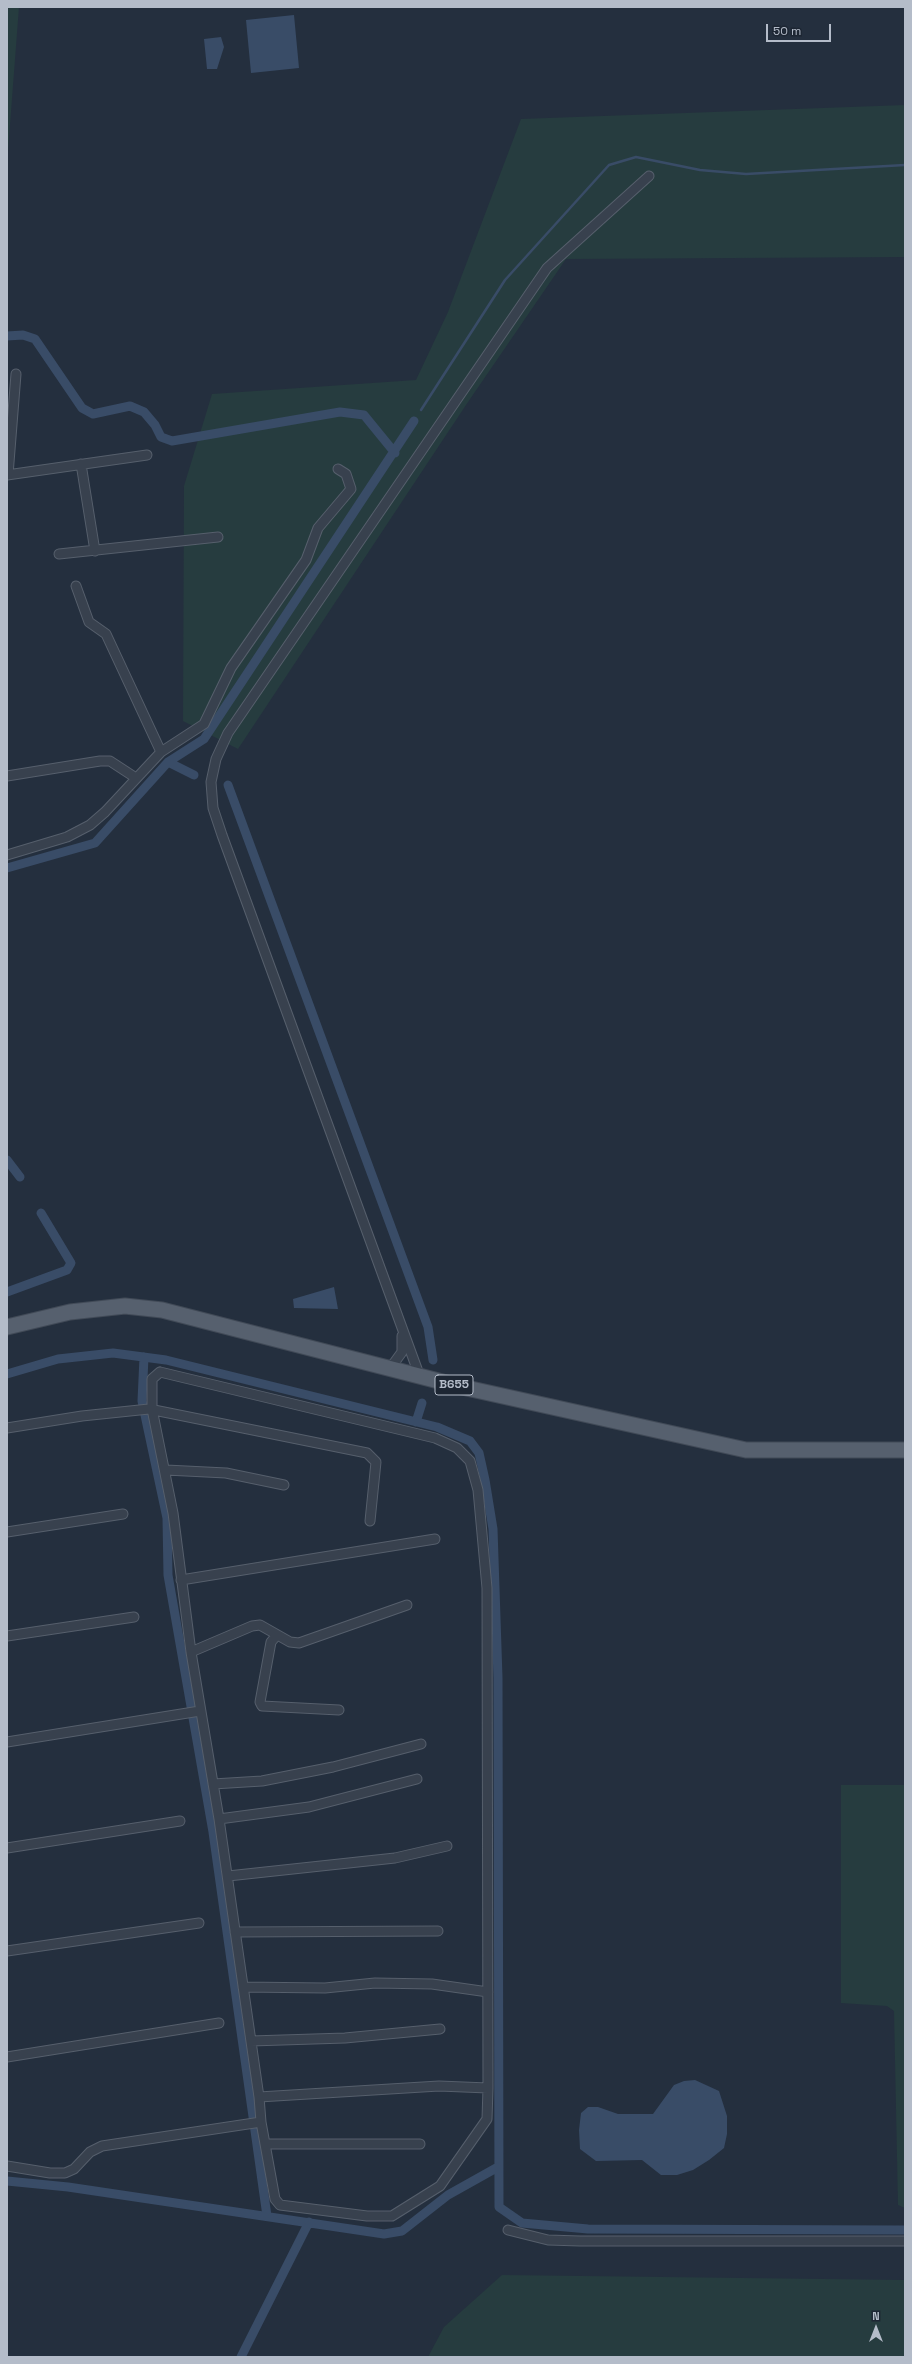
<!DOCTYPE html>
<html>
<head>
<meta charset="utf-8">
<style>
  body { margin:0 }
  #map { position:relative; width:912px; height:2364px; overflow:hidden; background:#242f3e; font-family:"Space Grotesk",sans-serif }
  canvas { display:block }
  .frame { position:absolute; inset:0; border:8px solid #b4bcc9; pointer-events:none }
  .north { position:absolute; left:856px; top:2308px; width:40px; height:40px; -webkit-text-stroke:3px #1d2633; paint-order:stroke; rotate:0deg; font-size:11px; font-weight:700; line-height:16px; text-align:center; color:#b4bcc9 }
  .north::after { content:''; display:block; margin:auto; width:14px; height:18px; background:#b4bcc9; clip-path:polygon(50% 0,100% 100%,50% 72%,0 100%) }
  .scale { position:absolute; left:766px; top:24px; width:65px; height:18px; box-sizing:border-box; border:2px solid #b4bcc9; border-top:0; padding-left:5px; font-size:12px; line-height:14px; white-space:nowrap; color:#b4bcc9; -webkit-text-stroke:3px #1d2633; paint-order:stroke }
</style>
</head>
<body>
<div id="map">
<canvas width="912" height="2364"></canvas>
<div class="frame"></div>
<div class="north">N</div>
<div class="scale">50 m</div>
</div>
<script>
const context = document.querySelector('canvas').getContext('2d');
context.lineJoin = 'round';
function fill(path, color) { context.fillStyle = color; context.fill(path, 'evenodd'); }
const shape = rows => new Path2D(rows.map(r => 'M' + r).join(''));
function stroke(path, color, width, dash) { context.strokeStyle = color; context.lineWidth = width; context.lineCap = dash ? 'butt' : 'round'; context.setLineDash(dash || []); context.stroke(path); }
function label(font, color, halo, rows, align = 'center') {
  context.font = font + ' "Space Grotesk",sans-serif'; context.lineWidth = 3.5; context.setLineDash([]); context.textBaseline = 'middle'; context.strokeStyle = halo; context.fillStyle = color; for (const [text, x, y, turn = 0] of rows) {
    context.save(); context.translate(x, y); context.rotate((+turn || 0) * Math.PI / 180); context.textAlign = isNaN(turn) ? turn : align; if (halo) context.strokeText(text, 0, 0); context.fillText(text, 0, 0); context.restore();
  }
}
fill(shape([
  [7,7,19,7,7,164],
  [905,105,905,257,566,259,466,405,238,749,183,721,184,486,212,394,416,380,448,312,521,119],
  [841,1785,905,1785,905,2208,898,2205,894,2011,887,2006,841,2003],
  [502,2275,905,2280,905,2357,428,2357,444,2327]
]), '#263c3f');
fill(shape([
  [294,15,299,68,251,73,246,20],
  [221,37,224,47,217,69,207,69,204,39],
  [334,1287,338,1309,294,1308,293,1299],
  [695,2080,719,2091,727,2116,727,2134,724,2148,709,2160,693,2170,677,2175,661,2175,642,2160,596,2161,580,2149,579,2130,581,2113,588,2107,598,2107,618,2114,653,2114,674,2085,684,2081]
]), '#394c67');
stroke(shape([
  [421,410,505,280,609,165,636,157,700,170,746,174,905,165]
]), '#394c67', 2.5);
stroke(shape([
  [7,336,23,335,35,339,82,408,93,414,130,406,144,412,155,425,161,437,172,441,340,412,364,415,395,453],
  [168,762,194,775],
  [228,785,428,1327,433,1360],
  [7,868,95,843,168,762,204,739,414,421],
  [7,1160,20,1177],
  [7,1292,67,1270,71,1263,41,1213],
  [144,1357,142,1401,167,1518,168,1575,213,1832,267,2216],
  [7,1374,58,1359,113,1353,166,1360,437,1427,470,1441,479,1453,485,1480,493,1529,498,1678,499,2207,522,2223,588,2229,905,2230],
  [416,1422,422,1403],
  [7,2181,68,2187,384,2234,402,2231,448,2195,498,2167],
  [241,2357,309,2222]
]), '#394c67', 9);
const street = shape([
  [81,464,95,551],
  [7,475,147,455],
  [8,475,16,374],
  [59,554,218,537],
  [76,586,89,622,106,634,161,752],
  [7,776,100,761,110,761,136,778],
  [7,855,67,837,90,825,105,812,161,752,204,724,231,668,306,560,318,528,351,489,346,474,338,469],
  [388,1369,394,1363,402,1352,402,1336],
  [160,1372,435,1438,457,1448,470,1461,478,1490,487,1588,488,2088,487,2119,440,2186,392,2216,367,2216,280,2205,275,2199,261,2122,259,2097,219,1819,191,1652,173,1513,152,1409,152,1379,160,1372],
  [420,1377,222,835,213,808,211,782,216,759,228,733,547,268,649,176],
  [7,1428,82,1416,149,1409,367,1453,376,1462,370,1521],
  [166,1470,226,1473,284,1485],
  [7,1532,123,1514],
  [181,1580,435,1539],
  [277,1635,271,1642,260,1702,262,1706,339,1710],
  [7,1636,134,1617],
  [191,1652,252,1626,260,1625,290,1642,299,1643,407,1605],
  [7,1742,200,1711],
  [213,1784,262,1781,333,1767,421,1744],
  [219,1819,309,1807,417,1779],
  [7,1848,180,1821],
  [228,1876,395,1858,447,1846],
  [235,1932,438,1931],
  [7,1951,199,1923],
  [243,1987,325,1988,375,1983,432,1984,488,1992],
  [251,2041,345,2038,440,2029],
  [7,2057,219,2023],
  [259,2097,439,2086,488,2088],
  [265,2144,420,2144],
  [7,2166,50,2173,65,2173,74,2169,90,2152,102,2146,261,2122],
  [508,2230,548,2240,580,2241,905,2241]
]);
const primary = shape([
  [7,1327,70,1312,125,1306,162,1310,462,1387,746,1450,905,1450]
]);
stroke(street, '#565f6c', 11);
stroke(primary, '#414a57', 17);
stroke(street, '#38414e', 9);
stroke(primary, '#56606e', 15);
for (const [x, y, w] of [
  [454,1385,38]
]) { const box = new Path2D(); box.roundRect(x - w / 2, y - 10, w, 20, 3); context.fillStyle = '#1d2633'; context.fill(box); stroke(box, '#b4bcc9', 1); }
label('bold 12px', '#b4bcc9', null, [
  ["B655",454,1385]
]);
</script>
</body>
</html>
